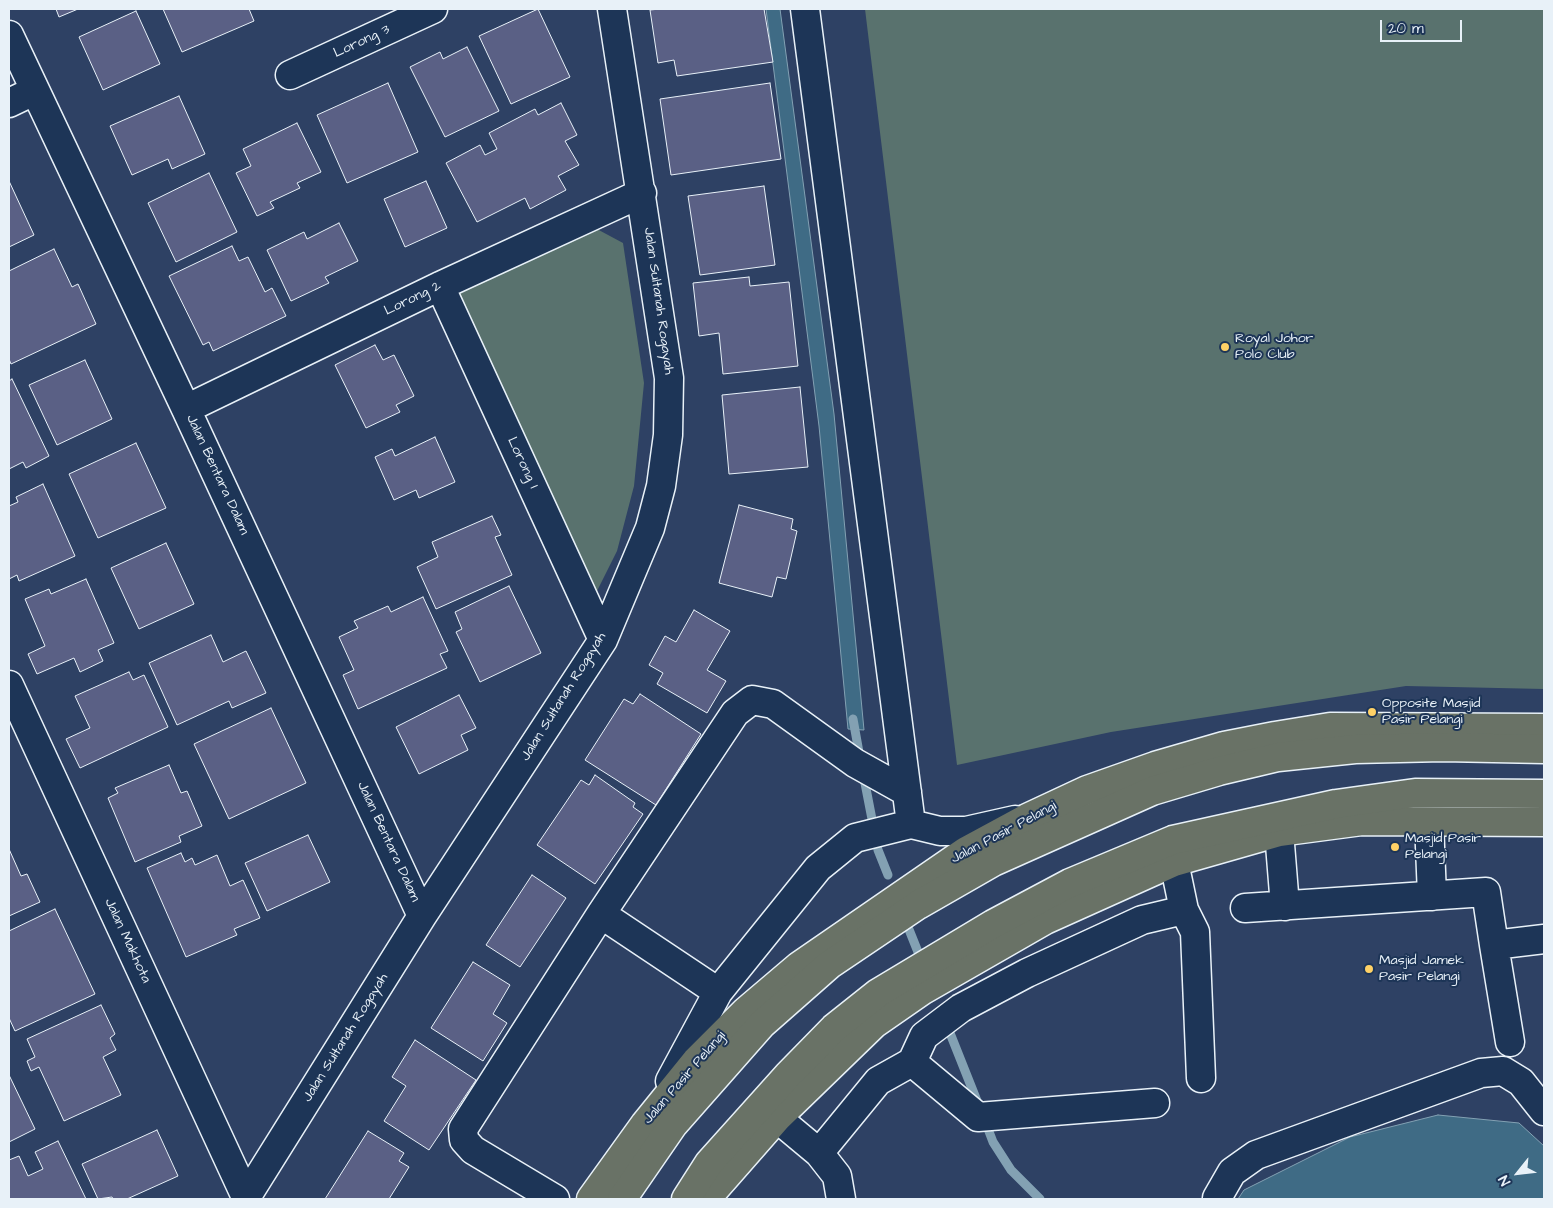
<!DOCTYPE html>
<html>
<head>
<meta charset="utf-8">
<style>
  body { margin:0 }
  #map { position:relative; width:1553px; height:1208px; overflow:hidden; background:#2e4164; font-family:"Architects Daughter",sans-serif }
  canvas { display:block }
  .frame { position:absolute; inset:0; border:10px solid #e8f1f8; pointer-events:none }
  .north { position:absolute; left:1493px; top:1148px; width:50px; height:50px; -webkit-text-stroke:4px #1d3557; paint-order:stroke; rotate:241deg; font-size:14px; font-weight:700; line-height:20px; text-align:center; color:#e8f1f8 }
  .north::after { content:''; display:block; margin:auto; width:18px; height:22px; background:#e8f1f8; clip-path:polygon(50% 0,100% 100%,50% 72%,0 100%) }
  .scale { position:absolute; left:1380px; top:20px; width:82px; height:22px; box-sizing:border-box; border:2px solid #e8f1f8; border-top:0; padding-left:6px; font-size:15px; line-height:18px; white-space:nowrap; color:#e8f1f8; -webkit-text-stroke:4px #1d3557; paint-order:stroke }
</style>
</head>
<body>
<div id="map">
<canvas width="1553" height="1208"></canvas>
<div class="frame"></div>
<div class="north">N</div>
<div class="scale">20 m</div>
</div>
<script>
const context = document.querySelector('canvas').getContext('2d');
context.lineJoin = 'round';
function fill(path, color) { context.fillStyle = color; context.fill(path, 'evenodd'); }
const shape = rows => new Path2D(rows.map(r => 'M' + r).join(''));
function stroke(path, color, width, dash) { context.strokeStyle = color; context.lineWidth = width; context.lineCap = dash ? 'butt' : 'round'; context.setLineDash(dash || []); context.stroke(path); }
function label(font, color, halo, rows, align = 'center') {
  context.font = font + ' "Architects Daughter",sans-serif'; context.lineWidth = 4; context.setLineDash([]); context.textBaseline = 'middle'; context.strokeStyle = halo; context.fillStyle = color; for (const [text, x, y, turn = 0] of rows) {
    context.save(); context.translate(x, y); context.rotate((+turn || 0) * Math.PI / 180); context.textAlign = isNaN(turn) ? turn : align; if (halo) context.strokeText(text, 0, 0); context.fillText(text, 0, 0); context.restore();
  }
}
fill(shape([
  [865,9,1544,9,1544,689,1406,686,1111,732,957,765],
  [595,228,623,243,644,383,634,486,617,551,596,593,456,292]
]), '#59726e');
const water = shape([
  [766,9,780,9,834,414,864,730,848,729,819,426,766,9],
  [1438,1115,1519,1123,1544,1146,1544,1199,1238,1199,1244,1190,1350,1137,1438,1115]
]);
fill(water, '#3f6b85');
stroke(water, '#83a1b3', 1);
stroke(shape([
  [853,719,860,758],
  [863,773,878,850,888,875],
  [906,922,922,962],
  [946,1023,979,1106],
  [985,1121,993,1142,1011,1170,1040,1199]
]), '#83a1b3', 9);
const building = shape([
  [56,9,78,9,59,17,56,9],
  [163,9,249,9,254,21,182,52,163,9],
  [538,9,570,77,511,104,479,36,538,9],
  [660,9,764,9,773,62,677,76,674,60,658,63,650,10,660,9],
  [136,11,160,64,103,90,79,37,136,11],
  [467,47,499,111,445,137,410,67,440,52,443,59,467,47],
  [388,83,418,152,347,183,317,115,388,83],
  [770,83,781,159,671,175,660,99,770,83],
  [179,96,205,154,172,169,168,159,132,175,110,126,179,96],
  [561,103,577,135,565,141,579,165,558,176,566,190,530,209,525,198,477,222,446,163,480,145,485,155,497,149,489,133,535,109,538,115,561,103],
  [297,123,321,172,297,183,300,188,270,202,274,208,257,216,236,173,251,166,243,149,297,123],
  [209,173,237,232,176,262,148,203,209,173],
  [9,181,34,235,9,247,9,181],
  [426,181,447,228,405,247,384,199,426,181],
  [764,186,775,265,700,275,688,196,764,186],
  [339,223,358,261,325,277,329,283,291,301,267,250,304,232,307,239,339,223],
  [232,246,239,261,248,257,265,292,272,288,286,316,213,351,209,342,203,345,169,276,232,246],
  [54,249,72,287,78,284,96,324,11,364,9,359,9,271,54,249],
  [749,277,750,286,789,282,798,366,723,374,719,333,699,336,693,283,749,277],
  [375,345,383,360,394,355,414,396,396,405,400,412,366,428,335,365,375,345],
  [85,360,112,419,57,445,29,385,85,360],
  [12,379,49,456,26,468,23,462,9,469,9,381,12,379],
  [800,387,808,467,729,474,722,395,800,387],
  [435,437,455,482,419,498,416,490,394,500,375,457,392,449,395,456,435,437],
  [136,443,166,508,98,538,69,474,136,443],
  [43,484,75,556,19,581,17,575,9,579,9,506,18,502,16,497,43,484],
  [739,505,793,519,791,529,797,531,786,579,777,577,772,597,719,583,739,505],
  [492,516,501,535,495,537,512,575,436,609,417,567,438,557,432,542,492,516],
  [166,543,194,604,139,629,111,568,166,543],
  [86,579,114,643,98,650,103,661,80,672,74,658,37,674,28,654,45,646,25,599,49,589,51,594,86,579],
  [509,586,541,653,480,682,456,632,462,629,455,612,509,586],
  [423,597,448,651,440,654,447,668,358,709,343,675,354,670,339,637,358,628,354,621,388,606,391,612,423,597],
  [694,610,730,631,707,670,726,681,707,713,657,684,663,673,649,665,665,636,676,642,694,610],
  [211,635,223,662,246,651,266,693,232,708,229,701,177,725,149,663,211,635],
  [129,672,133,680,144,675,168,727,80,768,66,739,90,728,75,696,129,672],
  [640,694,701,734,656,805,585,760,624,699,633,704,640,694],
  [459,695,476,728,461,735,468,750,419,774,396,727,459,695],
  [271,708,306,783,229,819,194,744,271,708],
  [169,765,181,793,187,791,202,826,179,836,181,842,135,862,108,798,118,793,115,788,169,765],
  [595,775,635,803,633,807,643,814,595,884,537,845,581,780,589,785,595,775],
  [308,835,330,882,267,911,245,863,308,835],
  [9,849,21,876,27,874,40,902,9,916,9,849],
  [181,853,185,862,192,858,195,865,217,855,230,886,243,880,260,918,234,929,237,935,186,957,147,868,181,853],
  [532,875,566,898,520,967,486,945,532,875],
  [55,909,95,994,15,1031,9,1018,9,931,55,909],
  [473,962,510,985,493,1014,507,1023,483,1061,431,1028,473,962],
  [101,1005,115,1034,110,1038,116,1050,103,1057,121,1095,64,1121,39,1067,31,1071,27,1061,35,1057,27,1039,101,1005],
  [415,1040,476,1080,429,1150,384,1121,406,1086,392,1077,415,1040],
  [9,1075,35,1129,9,1142,9,1075],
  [157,1130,178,1176,127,1199,113,1199,112,1197,98,1199,82,1164,157,1130],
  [368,1131,404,1153,399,1161,409,1167,389,1199,325,1199,368,1131],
  [58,1141,86,1199,9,1199,9,1160,19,1156,28,1176,43,1169,35,1152,58,1141]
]);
fill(building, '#5a6085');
stroke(building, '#e8f1f8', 1);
const minor = shape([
  [805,9,911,824],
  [9,35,186,409,422,916],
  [290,75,433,9],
  [9,103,34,91],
  [440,286,603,640],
  [186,409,440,286,642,193],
  [9,685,246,1197],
  [1429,822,1432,896],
  [1279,832,1285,906],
  [1174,862,1184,910,1195,932,1201,1078],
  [1245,908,1486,892,1494,945,1544,939],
  [601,914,718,992],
  [1494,945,1510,1042],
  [912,1062,924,1036,961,1008,1027,973,1142,920,1184,910],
  [670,1081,718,992,818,868,855,838,911,824,940,831,966,831,1015,820],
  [777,1118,819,1153,837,1176,841,1199],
  [819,1153,878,1081,912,1062,978,1117,1155,1103],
  [1217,1198,1232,1172,1256,1155,1481,1073,1503,1071,1521,1082,1544,1111],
  [245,1199,422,916,603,640,650,528,661,486,668,435,669,378,612,9],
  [555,1199,473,1150,464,1140,463,1129,601,914,735,713,752,700,773,704,855,763,907,792]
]);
const major = shape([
  [591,1199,645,1124,696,1061,746,1011,799,966,966,851,1027,818,1087,790,1155,766,1224,746,1275,736,1330,727,1544,728],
  [706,1199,777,1118,874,1024,923,990,1045,920,1174,862,1279,832,1362,821,1544,822]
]);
const highway = shape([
  [622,1199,673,1125,762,1024,829,965,918,905,993,862,1152,791,1219,771,1278,757,1355,749,1443,747,1544,749],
  [686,1199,709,1163,788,1075,834,1028,878,993,993,924,1070,883,1173,840,1336,804,1415,793,1544,794]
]);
stroke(minor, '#e8f1f8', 31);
stroke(major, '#e8f1f8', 31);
stroke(highway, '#e8f1f8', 31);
stroke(minor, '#1d3557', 28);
stroke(major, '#697266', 28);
stroke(highway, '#697266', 28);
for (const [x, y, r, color] of [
  [1225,347,5,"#ffd166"],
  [1372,712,5,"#ffd166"],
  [1395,847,5,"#ffd166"],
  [1369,969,5,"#ffd166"]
]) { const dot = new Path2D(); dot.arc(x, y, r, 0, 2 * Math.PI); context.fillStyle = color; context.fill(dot); stroke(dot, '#1d3557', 2); }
label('14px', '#e8f1f8', '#1d3557', [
  ["Lorong 3",362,42,-25],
  ["Lorong 2",413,299,-26],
  ["Jalan Sultanah Rogayah",658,301,82],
  ["Lorong 1",522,463,65],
  ["Jalan Bentara Dalam",217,475,65],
  ["Jalan Sultanah Rogayah",564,697,-58],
  ["Jalan Pasir Pelangi",1004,833,-28],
  ["Jalan Bentara Dalam",388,842,65],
  ["Jalan Makhota",127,941,65],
  ["Jalan Sultanah Rogayah",346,1038,-58],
  ["Jalan Pasir Pelangi",685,1078,-49]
]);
label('14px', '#e8f1f8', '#1d3557', [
  ["Royal Johor",1235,339],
  ["Polo Club",1235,355],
  ["Opposite Masjid",1382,704],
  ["Pasir Pelangi",1382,720],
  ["Masjid Pasir",1405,839],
  ["Pelangi",1405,855],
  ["Masjid Jamek",1379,961],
  ["Pasir Pelangi",1379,977]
], 'left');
</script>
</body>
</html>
